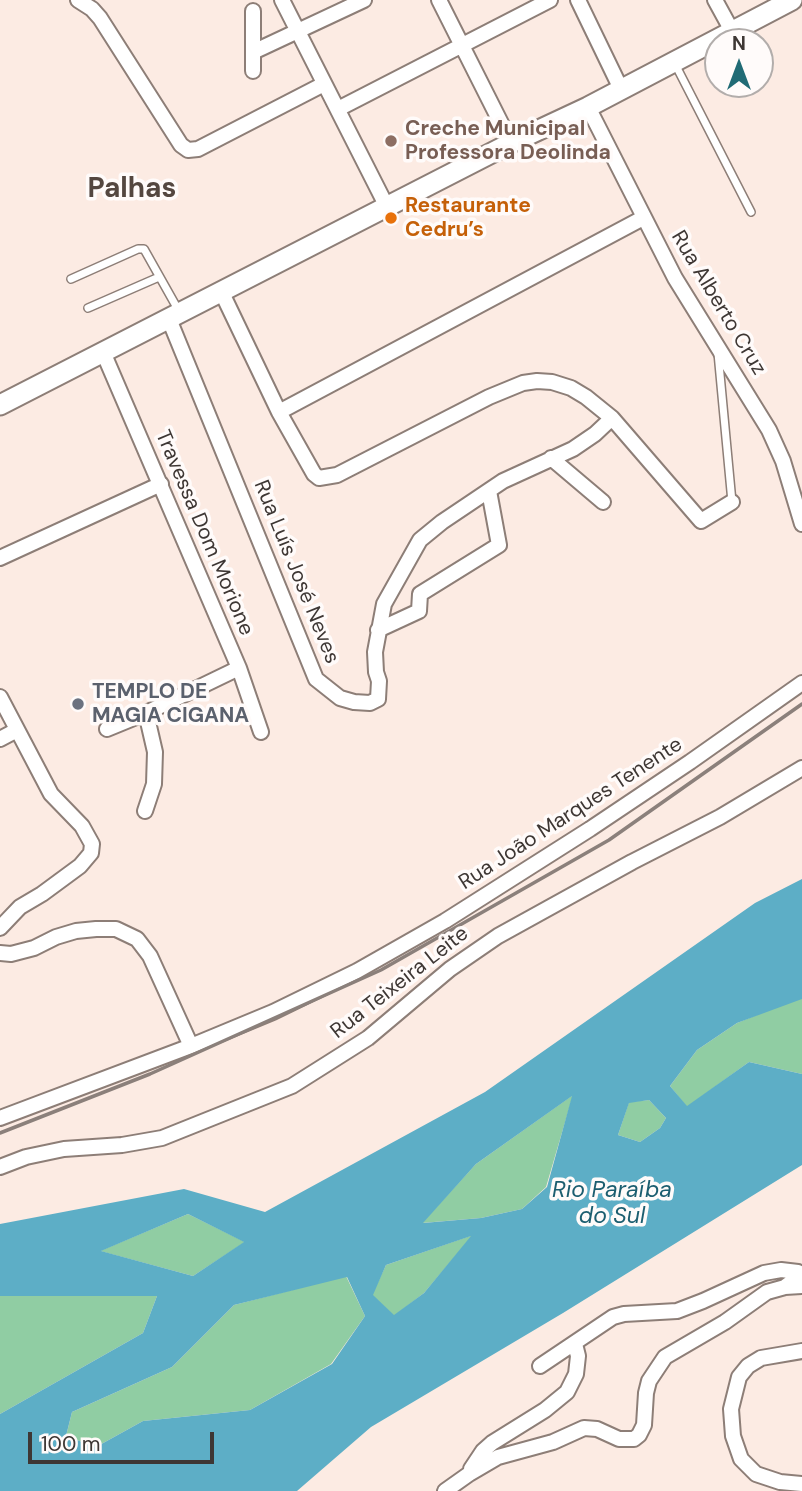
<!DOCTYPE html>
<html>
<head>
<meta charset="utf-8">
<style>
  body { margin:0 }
  #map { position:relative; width:802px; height:1491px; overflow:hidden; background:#fcebe3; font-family:"DM Sans",sans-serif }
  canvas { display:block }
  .north { position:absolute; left:704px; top:28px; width:70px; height:70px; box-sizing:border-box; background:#fffbfa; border:2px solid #b2adab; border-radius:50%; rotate:0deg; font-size:19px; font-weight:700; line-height:28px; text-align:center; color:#3e3734 }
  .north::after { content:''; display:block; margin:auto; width:24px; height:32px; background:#216b75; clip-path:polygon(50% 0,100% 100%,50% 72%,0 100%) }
  .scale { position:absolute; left:28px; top:1432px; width:186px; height:32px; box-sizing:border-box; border:4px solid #3e3734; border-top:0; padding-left:9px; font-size:21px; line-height:24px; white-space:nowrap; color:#3e3734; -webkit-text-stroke:5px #fffbfa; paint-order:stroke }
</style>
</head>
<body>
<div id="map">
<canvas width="802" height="1491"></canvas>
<div class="north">N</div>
<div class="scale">100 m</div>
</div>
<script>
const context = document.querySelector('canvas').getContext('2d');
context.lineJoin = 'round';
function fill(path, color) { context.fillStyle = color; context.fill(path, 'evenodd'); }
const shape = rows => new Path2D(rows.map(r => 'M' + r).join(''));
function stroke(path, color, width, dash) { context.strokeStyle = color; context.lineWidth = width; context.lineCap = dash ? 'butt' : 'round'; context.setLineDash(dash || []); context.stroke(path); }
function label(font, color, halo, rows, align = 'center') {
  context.font = font + ' "DM Sans",sans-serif'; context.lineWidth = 7; context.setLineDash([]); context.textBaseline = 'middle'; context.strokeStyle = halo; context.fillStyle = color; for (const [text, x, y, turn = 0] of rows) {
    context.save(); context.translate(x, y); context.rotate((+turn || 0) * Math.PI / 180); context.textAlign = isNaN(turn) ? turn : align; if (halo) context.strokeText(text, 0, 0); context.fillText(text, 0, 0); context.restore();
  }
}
fill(shape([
  [799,998,802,999,802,1074,749,1062,687,1107,670,1086,697,1050,737,1023],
  [573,1095,546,1187,522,1209,481,1218,422,1223,476,1164],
  [649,1100,666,1118,660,1128,640,1142,618,1135,629,1102],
  [188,1214,245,1242,193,1276,100,1251],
  [473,1235,424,1293,394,1316,372,1295,386,1265],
  [346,1276,365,1316,331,1364,250,1410,143,1421,96,1447,66,1436,72,1412,172,1367,234,1305],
  [0,1296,157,1296,143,1333,0,1414]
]), '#90cda3');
fill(shape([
  [802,879,802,999,737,1023,697,1050,670,1086,687,1106,749,1062,802,1074,802,1165,563,1313,371,1427,297,1491,0,1491,0,1414,143,1333,157,1296,0,1296,0,1224,184,1189,265,1212,485,1092,755,903],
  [572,1096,547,1187,522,1209,481,1218,423,1223,476,1164],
  [649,1100,666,1118,660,1128,640,1142,618,1135,629,1103],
  [188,1214,244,1242,193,1276,101,1251],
  [471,1236,424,1293,394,1315,373,1295,386,1265],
  [347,1277,365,1316,332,1364,250,1410,143,1421,96,1447,66,1436,72,1412,172,1367,234,1305]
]), '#5daec6');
const lane = shape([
  [674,62,751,212],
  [71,279,138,249,144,249,180,313],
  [88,308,159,277],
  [718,353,732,502]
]);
const street = shape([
  [78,0,92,9,100,18,181,145,188,150,198,149,324,84],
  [282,0,387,207],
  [439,0,511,143],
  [578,0,621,89],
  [715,0,732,31],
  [253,52,364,0],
  [253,71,253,11],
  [588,107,675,278,769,430,783,461,802,524],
  [338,109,550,0],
  [222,293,279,412,314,474,319,478,337,475,489,397,523,383,537,381,552,382,571,388,586,397,612,418,701,521,732,502],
  [169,319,316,679,340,698,354,702,370,703,378,699,379,681,376,672,375,652,384,604,420,540,442,522,503,481,573,449,595,434,612,418],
  [103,352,239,668,261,732],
  [279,412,643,218],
  [551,458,603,502],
  [0,558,161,484],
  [378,630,419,611,420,594,499,545,489,491],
  [0,697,51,794,82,826,92,844,91,853,80,866,42,894,20,907,0,928],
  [107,729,146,713,239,668],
  [0,739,17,730],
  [145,811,154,784,155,752,146,713],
  [0,953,11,954,34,948,56,937,76,931,96,929,116,929,137,939,150,956,191,1046],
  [0,1118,191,1046,273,1012,357,971,445,921,590,829,690,762,802,683],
  [0,1167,26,1157,64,1149,122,1145,162,1138,292,1086,368,1038,450,969,498,936,632,862,720,817,802,768],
  [802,1351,761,1358,748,1366,739,1377,731,1409,733,1436,741,1459,756,1474,780,1482,802,1484],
  [540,1366,613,1317,624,1314,677,1311,703,1301,764,1273,781,1270,798,1272,797,1278,786,1286],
  [471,1469,483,1451,492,1443,545,1410,567,1392,576,1374,578,1356,575,1344],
  [445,1491,469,1474,498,1457,553,1442,584,1428,597,1429,619,1439,634,1439,639,1435,644,1425,646,1393,649,1381,665,1357,725,1322,767,1292,785,1287,802,1286]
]);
const secondary = shape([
  [0,405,511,143,588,107,792,0]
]);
stroke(lane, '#8d7e77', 10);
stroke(street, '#8d7e77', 18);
stroke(secondary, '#8d7e77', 23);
stroke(lane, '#fff', 7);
stroke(street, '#fff', 14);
stroke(secondary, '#fff', 19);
stroke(shape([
  [0,1133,150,1074,381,970,609,840,802,704]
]), '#8b807b', 3.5);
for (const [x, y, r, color] of [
  [391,141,7,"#8d6e63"],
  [391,218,7,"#e8710a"],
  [78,704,7,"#6b7280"]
]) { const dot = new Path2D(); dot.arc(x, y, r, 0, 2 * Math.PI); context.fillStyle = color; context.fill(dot); stroke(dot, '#fffbfa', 2.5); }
label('bold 21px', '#785e54', '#fffbfa', [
  ["Creche Municipal",405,129],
  ["Professora Deolinda",405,153]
], 'left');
label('bold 21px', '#c56008', '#fffbfa', [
  ["Restaurante",405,206],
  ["Cedru’s",405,230]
], 'left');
label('21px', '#3e3734', '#fffbfa', [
  ["Rua Alberto Cruz",718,303,59],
  ["Travessa Dom Morione",204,533,67],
  ["Rua Luís José Neves",296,572,68],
  ["Rua João Marques Tenente",571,814,-33],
  ["Rua Teixeira Leite",400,983,-38]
]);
label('bold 21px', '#5b616d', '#fffbfa', [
  ["TEMPLO DE",92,692],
  ["MAGIA CIGANA",92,716]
], 'left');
label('italic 23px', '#1c5e70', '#fffbfa', [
  ["Rio Paraíba",612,1191],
  ["do Sul",612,1217]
]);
label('bold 28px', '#544740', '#fffbfa', [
  ["Palhas",132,190]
]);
</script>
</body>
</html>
